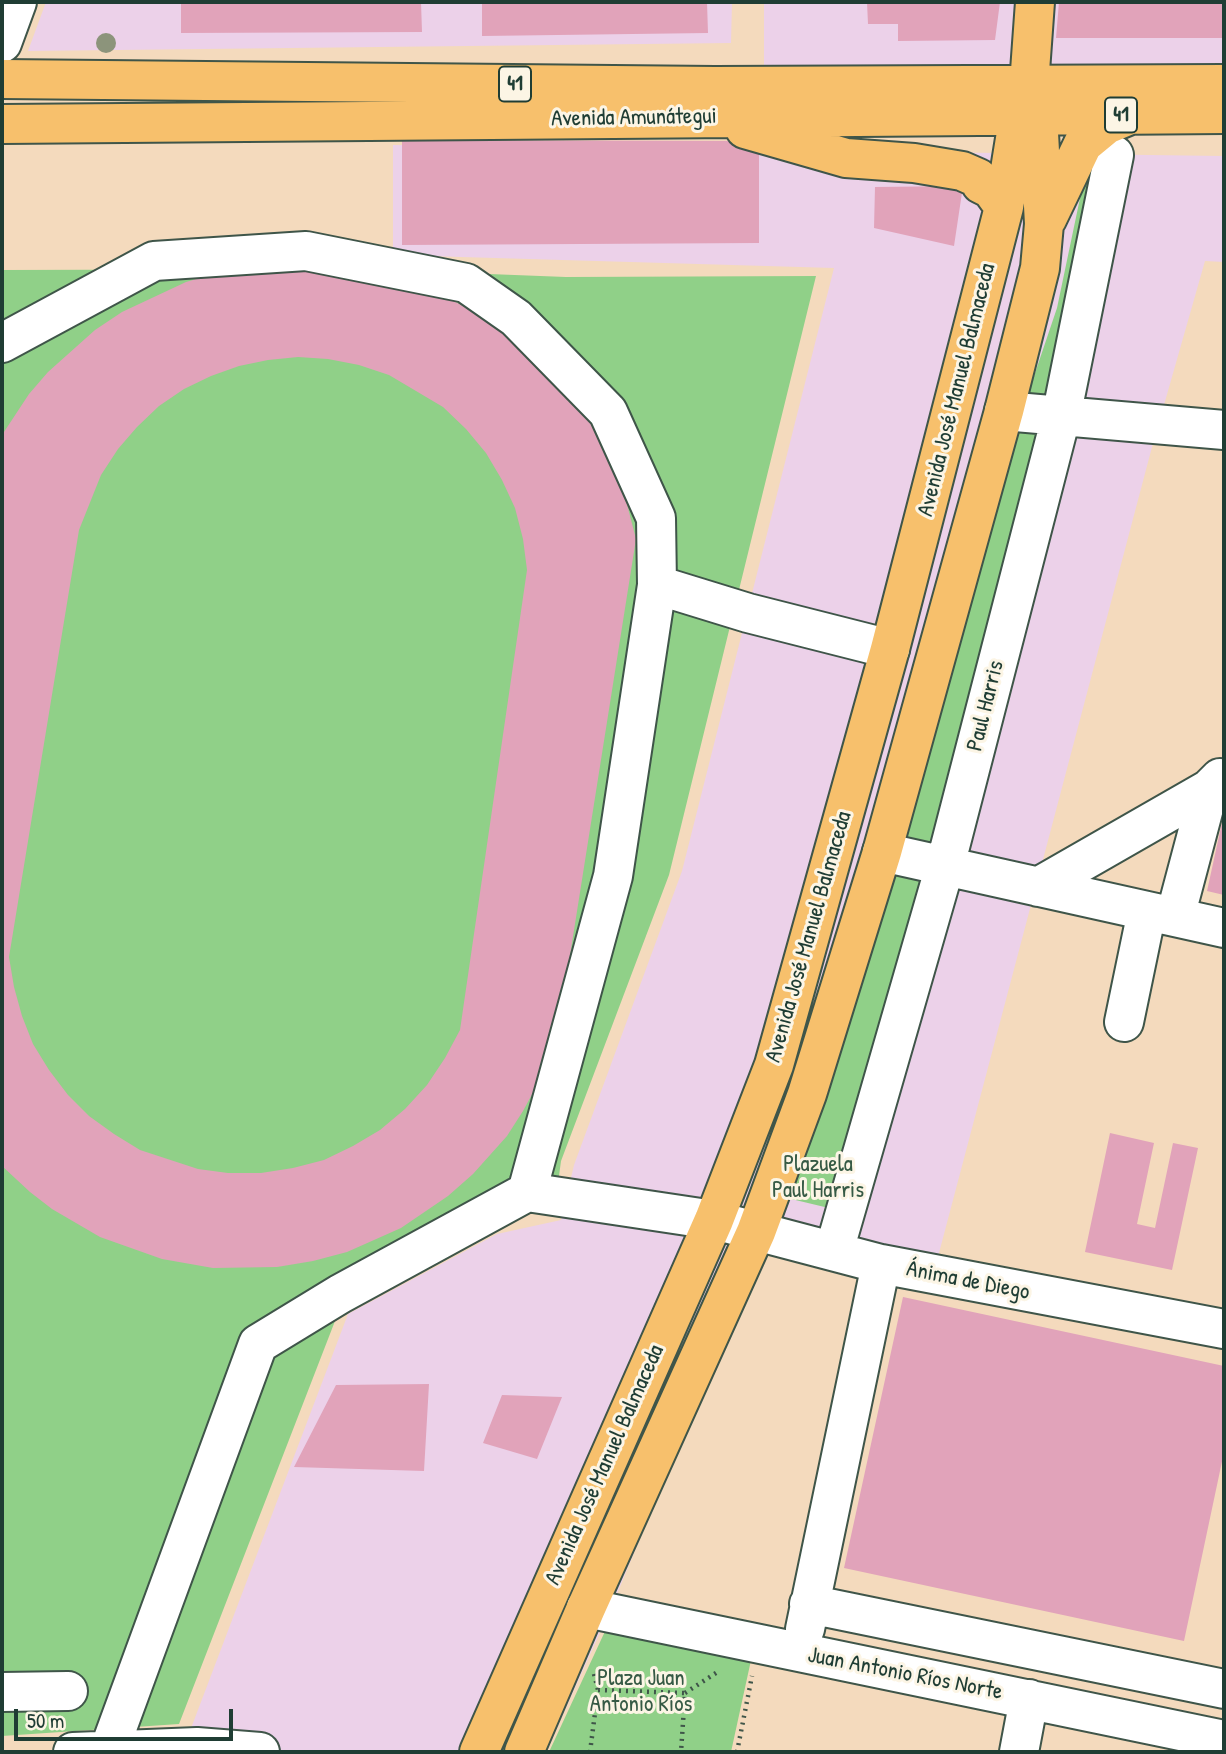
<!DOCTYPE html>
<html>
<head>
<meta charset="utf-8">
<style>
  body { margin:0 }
  #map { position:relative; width:1226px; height:1754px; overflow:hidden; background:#f4dabd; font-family:"Patrick Hand",sans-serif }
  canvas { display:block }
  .frame { position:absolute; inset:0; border:4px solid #1f3d34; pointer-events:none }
  .scale { position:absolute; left:14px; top:1709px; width:219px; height:32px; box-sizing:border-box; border:4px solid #1f3d34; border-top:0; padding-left:9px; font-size:21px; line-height:24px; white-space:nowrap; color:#1f3d34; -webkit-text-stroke:5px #fcf5e5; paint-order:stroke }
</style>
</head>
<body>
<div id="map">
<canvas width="1226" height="1754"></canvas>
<div class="frame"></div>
<div class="scale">50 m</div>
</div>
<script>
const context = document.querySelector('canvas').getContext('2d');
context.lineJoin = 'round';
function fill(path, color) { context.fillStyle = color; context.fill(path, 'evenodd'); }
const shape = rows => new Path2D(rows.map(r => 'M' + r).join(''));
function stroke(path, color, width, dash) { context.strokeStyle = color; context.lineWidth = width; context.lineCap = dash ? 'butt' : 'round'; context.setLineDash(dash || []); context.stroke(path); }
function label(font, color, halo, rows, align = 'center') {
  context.font = font + ' "Patrick Hand",sans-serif'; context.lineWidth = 6; context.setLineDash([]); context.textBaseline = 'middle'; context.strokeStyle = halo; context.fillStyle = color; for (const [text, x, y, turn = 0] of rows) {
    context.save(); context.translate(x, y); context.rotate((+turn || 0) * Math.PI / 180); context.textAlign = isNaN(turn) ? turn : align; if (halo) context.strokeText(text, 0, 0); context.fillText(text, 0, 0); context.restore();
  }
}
fill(shape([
  [46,2,732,2,731,43,28,51],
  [764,2,1224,2,1224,65,764,65],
  [393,145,1224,156,1224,262,1205,261,1152,447,930,1287,760,1248,612,1606,546,1752,182,1752,348,1314,497,1234,561,1220,574,1165,682,871,834,268,393,255]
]), '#ecd1e9');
fill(shape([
  [1092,174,1110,183,833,1209,787,1198,1011,444,1057,308,1084,179],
  [360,269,566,277,816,276,669,875,561,1161,554,1213,523,1211,347,1290,179,1724,2,1736,2,270],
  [607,1627,753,1651,731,1752,549,1752]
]), '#90d088');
fill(shape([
  [181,2,421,2,422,32,181,33],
  [482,2,707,2,708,33,482,36],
  [867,2,1000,2,995,40,898,41,898,24,868,24],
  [1059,2,1224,2,1224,38,1056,38],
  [402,140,759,141,759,243,402,245],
  [963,186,954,246,874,228,875,187],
  [298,263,435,291,493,322,583,412,600,438,623,489,636,539,558,1031,537,1085,523,1111,507,1136,473,1174,448,1196,401,1228,347,1252,313,1261,277,1267,213,1268,162,1259,100,1237,52,1209,30,1192,2,1166,2,435,29,394,48,372,95,330,122,312,186,282,224,271],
  [298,357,328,359,359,365,389,375,443,407,466,429,486,453,502,480,515,508,523,539,527,570,460,1030,445,1058,427,1085,405,1109,380,1130,353,1146,324,1160,293,1168,261,1173,228,1173,198,1169,140,1150,114,1134,89,1116,68,1095,49,1070,33,1044,22,1016,14,987,9,957,79,530,101,475,118,449,137,427,159,406,184,389,211,376,239,366,268,360],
  [1223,818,1224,818,1224,895,1207,891],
  [1110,1133,1154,1143,1137,1224,1155,1228,1173,1143,1198,1148,1172,1270,1085,1252],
  [903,1297,1224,1366,1224,1452,1184,1641,844,1568],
  [429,1384,424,1471,294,1467,336,1385],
  [502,1395,562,1397,537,1459,483,1443]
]), '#e1a3ba');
const minor = shape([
  [2,43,17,2],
  [2,343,154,261,306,251,466,283,516,318,608,412,656,518,657,585,613,876,527,1192,340,1294,258,1344,109,1750],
  [1004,411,1224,430],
  [657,585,748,613,890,649],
  [882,852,1224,928],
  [1038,887,1209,789],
  [1175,917,1209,789,1220,778],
  [1124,1022,1147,911],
  [527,1192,714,1220,881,1264,1224,1329],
  [834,1251,945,866,1061,417,1114,155],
  [809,1604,1224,1689],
  [586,1608,1224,1740],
  [805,1629,881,1264],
  [2,1692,68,1691],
  [73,1752,197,1747,260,1752],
  [1019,1752,1029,1699]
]);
const major = shape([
  [2,79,715,86,1224,84],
  [2,124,1224,114],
  [745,129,846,158,914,163,962,171,978,178,981,184,991,189,1004,207],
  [1047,219,1083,144,1106,125,1130,115],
  [479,1752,714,1220,774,1065,890,649,1004,207,1019,114,1029,85,1035,2],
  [524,1752,586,1608,756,1232,807,1094,882,852,1004,411,1040,268,1044,224,1038,115,1033,100]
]);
stroke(minor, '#3f5549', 42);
stroke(major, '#3f5549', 42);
stroke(shape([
  [598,1690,685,1693,681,1752],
  [685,1693,719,1671],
  [590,1752,598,1690,594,1674],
  [737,1752,752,1676]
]), '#3f5549', 4.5, [2, 5]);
stroke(minor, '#fff', 38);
stroke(major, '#f7c06c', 38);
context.fillStyle = '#8c947b';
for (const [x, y] of [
  [106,43]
]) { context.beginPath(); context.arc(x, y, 10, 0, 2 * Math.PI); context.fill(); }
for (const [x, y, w] of [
  [515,84,32],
  [1121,115,32]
]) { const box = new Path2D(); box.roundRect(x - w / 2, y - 17.5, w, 35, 5); context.fillStyle = '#fcf5e5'; context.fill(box); stroke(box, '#1f3d34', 2); }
label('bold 21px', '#1f3d34', null, [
  ["41",515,84],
  ["41",1121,115]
]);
label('23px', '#1f3d34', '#fcf5e5', [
  ["Avenida Amunátegui",634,118,-1],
  ["Avenida José Manuel Balmaceda",957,390,-76],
  ["Paul Harris",986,706,-76],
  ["Avenida José Manuel Balmaceda",809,937,-74],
  ["Ánima de Diego",968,1281,11],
  ["Avenida José Manuel Balmaceda",605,1465,-66],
  ["Juan Antonio Ríos Norte",905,1674,11]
]);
label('23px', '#365a45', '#fcf5e5', [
  ["Plazuela",818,1165],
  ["Paul Harris",818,1191],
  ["Plaza Juan",641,1679],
  ["Antonio Ríos",641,1705]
]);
</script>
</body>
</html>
